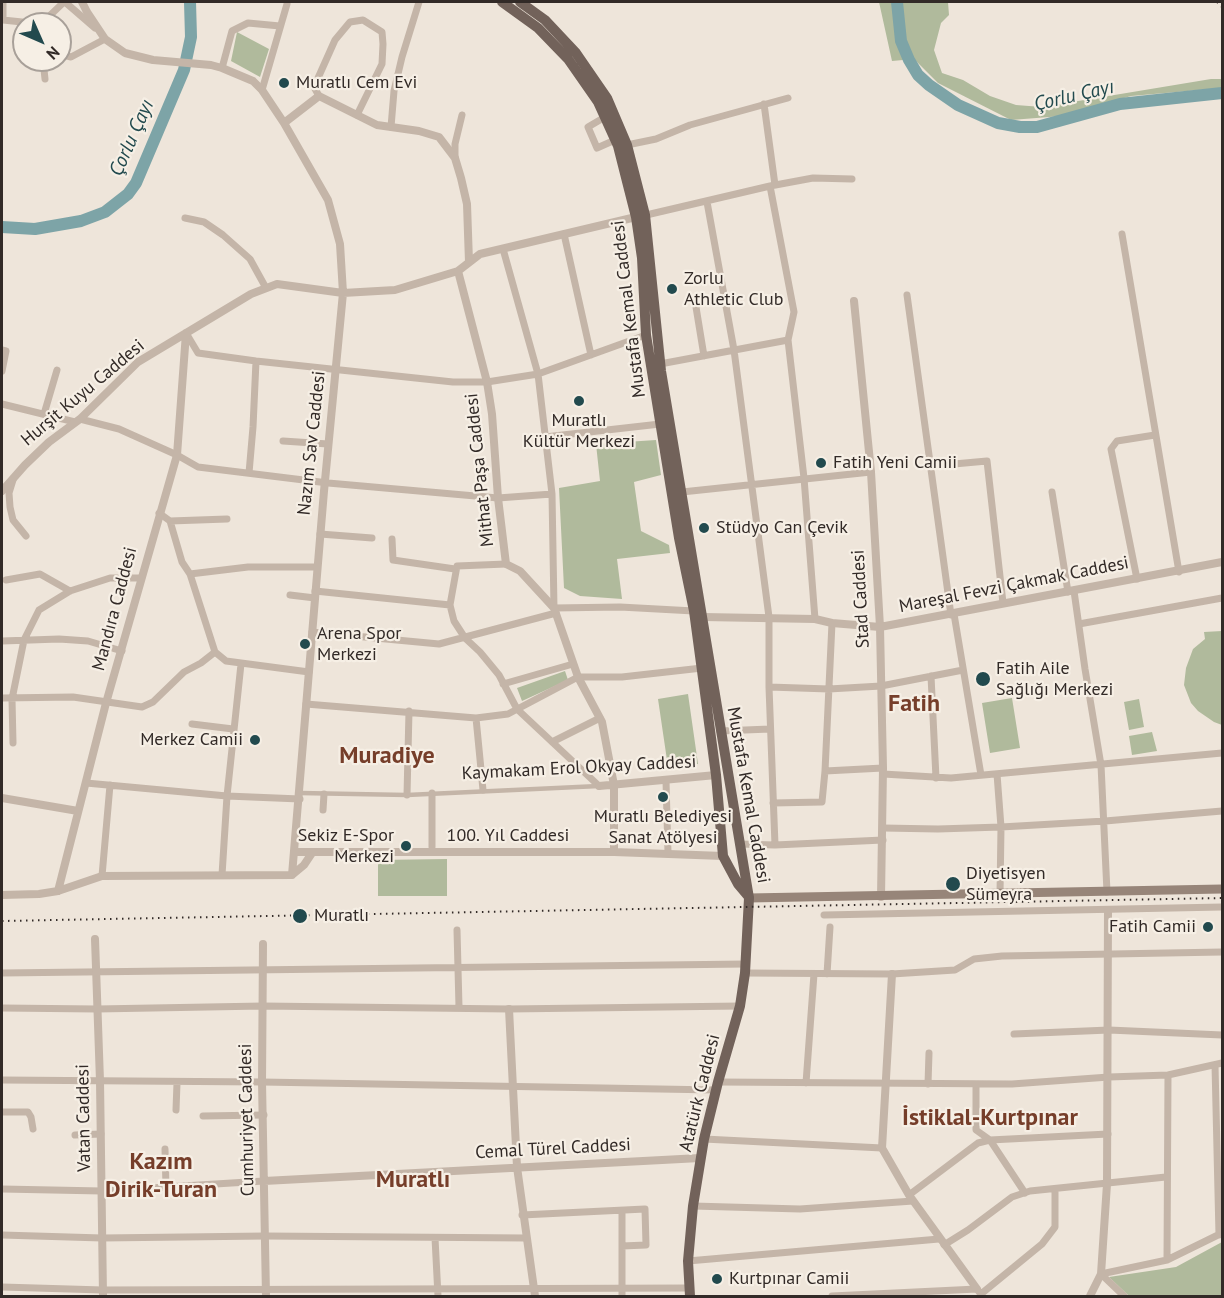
<!DOCTYPE html>
<html>
<head>
<meta charset="utf-8">
<style>
  body { margin:0 }
  #map { position:relative; width:1224px; height:1298px; overflow:hidden; background:#eee5da; font-family:"PT Sans",sans-serif }
  canvas { display:block }
  .frame { position:absolute; inset:0; border:3px solid #322a27; pointer-events:none }
  .north { position:absolute; left:12px; top:12px; width:60px; height:60px; box-sizing:border-box; background:#f6efe5; border:2px solid #a8a099; border-radius:50%; rotate:135deg; font-size:16px; font-weight:700; line-height:24px; text-align:center; color:#322a27 }
  .north::after { content:''; display:block; margin:auto; width:21px; height:27px; background:#224a4e; clip-path:polygon(50% 0,100% 100%,50% 72%,0 100%) }
</style>
</head>
<body>
<div id="map">
<canvas width="1224" height="1298"></canvas>
<div class="frame"></div>
<div class="north">N</div>
</div>
<script>
const context = document.querySelector('canvas').getContext('2d');
context.lineJoin = 'round';
function fill(path, color) { context.fillStyle = color; context.fill(path, 'evenodd'); }
const shape = rows => new Path2D(rows.map(r => 'M' + r).join(''));
function stroke(path, color, width, dash) { context.strokeStyle = color; context.lineWidth = width; context.lineCap = dash ? 'butt' : 'round'; context.setLineDash(dash || []); context.stroke(path); }
function label(font, color, halo, rows, align = 'center') {
  context.font = font + ' "PT Sans",sans-serif'; context.lineWidth = 4.5; context.setLineDash([]); context.textBaseline = 'middle'; context.strokeStyle = halo; context.fillStyle = color; for (const [text, x, y, turn = 0] of rows) {
    context.save(); context.translate(x, y); context.rotate((+turn || 0) * Math.PI / 180); context.textAlign = isNaN(turn) ? turn : align; if (halo) context.strokeText(text, 0, 0); context.fillText(text, 0, 0); context.restore();
  }
}
fill(shape([
  [879,2,948,2,949,15,941,23,934,50,942,73,963,80,990,96,1016,105,1042,107,1211,79,1222,79,1222,88,1131,96,1062,116,1011,120,938,83,914,59,892,61],
  [237,32,269,49,260,77,231,61],
  [656,440,661,475,634,482,641,531,669,545,670,553,617,559,622,599,580,596,564,588,559,488,600,481,596,444],
  [1222,631,1222,725,1214,722,1198,711,1191,703,1184,685,1186,668,1193,649,1205,639,1204,632],
  [565,671,568,680,522,701,517,688],
  [688,694,698,764,668,767,658,699],
  [1012,698,1020,748,990,753,982,703],
  [1139,699,1144,727,1129,730,1124,702],
  [1152,732,1157,751,1132,755,1129,736],
  [447,859,447,896,378,896,378,860],
  [1222,1242,1222,1296,1129,1296,1109,1277,1176,1267]
]), '#b0ba9c');
stroke(shape([
  [897,2,901,41,909,60,918,75,929,85,958,105,998,123,1020,127,1037,127,1120,104,1222,93],
  [2,227,35,229,81,221,105,212,128,194,136,183,184,70,191,37,190,2]
]), '#7da4a7', 12);
stroke(shape([
  [300,793,407,795,599,786]
]), '#c4b5a8', 4.5);
stroke(shape([
  [3,2,3,20,41,24],
  [65,2,95,28],
  [41,24,64,2],
  [17,50,24,50],
  [60,54,71,57,105,39],
  [43,60,45,79],
  [222,68,232,31,248,23,280,26],
  [262,90,287,4],
  [319,96,314,87,335,40,350,22,363,20,382,32,383,44,382,64,357,115],
  [764,104,775,185],
  [605,117,588,127,597,148,615,140],
  [391,127,394,91,402,57,419,2],
  [627,145,656,139,690,125,788,98],
  [455,158,455,144,462,115],
  [770,186,794,312,788,340,804,478,815,619],
  [707,202,734,350,769,617,769,687,775,845],
  [642,216,770,186,813,178,852,179],
  [185,218,204,222,223,235,250,259,266,288],
  [564,234,591,355],
  [1122,234,1179,572],
  [503,249,538,374,552,494,554,608,620,607,694,611],
  [907,295,951,615],
  [695,301,704,356],
  [186,333,198,353,256,361,453,382,487,382,538,374,646,335],
  [2,350,6,351,2,371],
  [660,364,788,340],
  [2,404,75,422],
  [44,414,57,370],
  [80,419,119,429,177,455,198,467,328,483,498,498,552,494],
  [545,437,660,424],
  [283,441,328,444],
  [932,466,987,461,1003,603],
  [249,473,253,427,256,361],
  [13,480,9,493,10,507,13,520,26,536],
  [682,492,871,472],
  [1052,492,1068,592],
  [159,513,170,521,182,562,190,574,215,652],
  [170,521,227,519],
  [320,534,372,538],
  [392,539,393,560,455,569],
  [506,564,457,566,450,605,454,621,465,638,480,652,499,675,517,709,599,786],
  [190,574,248,567,317,567],
  [1137,579,1111,449,1117,441,1155,435],
  [6,580,40,574,70,591],
  [315,591,450,605],
  [1074,591,1085,669,1101,765,1107,892],
  [290,595,315,598],
  [954,614,981,775],
  [1079,624,1222,598],
  [312,632,439,644,556,613],
  [2,641,59,639,88,641,122,651],
  [931,676,936,778],
  [503,684,573,664],
  [769,687,829,689,881,686,963,670],
  [2,698,73,697,142,707,153,702,184,672,201,663,215,652,226,661,309,672],
  [306,704,476,718,508,714,578,677,622,677,702,668],
  [476,718,483,790],
  [192,724,233,729],
  [720,731,770,729],
  [552,742,600,718],
  [13,743,12,699,24,640,39,610,70,591,110,578,141,578],
  [825,771,883,768],
  [883,774,951,778,1222,753],
  [997,774,1001,827,1000,894],
  [666,781,668,853],
  [86,783,227,796,300,799],
  [407,795,409,711],
  [773,803,822,802,825,771,832,623],
  [323,810,324,794],
  [883,828,938,829,1001,827,1105,821,1222,811],
  [739,844,775,845,883,840],
  [432,847,432,793],
  [222,875,227,796,241,664],
  [102,876,110,785],
  [824,915,1222,907],
  [457,930,459,1007],
  [2,973,746,964],
  [745,973,892,974,955,970,974,959,1002,956,1222,952],
  [827,974,830,927],
  [2,1008,97,1009,263,1006,509,1009,740,1006],
  [1014,1034,1109,1030,1222,1035],
  [1215,1065,1219,1235],
  [2,1080,262,1082,716,1090],
  [718,1082,1012,1084,1109,1077,1168,1075,1222,1063],
  [806,1083,814,974],
  [928,1084,929,1053],
  [976,1084,976,1130,990,1140,1025,1193],
  [176,1110,177,1083],
  [2,1112,28,1112,31,1117,33,1129],
  [203,1116,264,1115],
  [75,1135,101,1134],
  [704,1139,882,1148],
  [165,1149,166,1188],
  [2,1189,102,1191,264,1181],
  [909,1195,978,1143,990,1140,1108,1134],
  [693,1206,800,1209,913,1201],
  [622,1211,622,1296],
  [522,1215,645,1209,646,1245,622,1246],
  [2,1235,102,1238,265,1236,526,1238],
  [435,1238,438,1296],
  [944,1245,968,1230,1012,1197,1030,1191,1166,1177],
  [1167,1260,1168,1075],
  [688,1261,939,1239],
  [1101,1274,1167,1260,1220,1234],
  [1101,1274,1124,1296],
  [2,1287,103,1290,689,1288],
  [981,1294,1042,1244,1055,1227,1055,1189],
  [832,1296,977,1289,982,1296]
]), '#c4b5a8', 7);
stroke(shape([
  [82,2,87,12,105,39,125,53,153,60,211,65,222,68,253,81,262,90,284,123,328,200,340,244,343,293,324,491,292,875],
  [284,123,319,96,377,125,419,131,439,137,455,158,461,178,467,204,469,262],
  [458,271,487,382,492,414,498,498,506,564,520,571,554,608,578,677,602,722,614,785,614,852],
  [854,301,871,472,880,627,883,768,881,897],
  [2,491,25,465,49,442,80,419,138,362,251,294,277,284,343,293,395,290,458,271,480,254,636,217],
  [703,617,815,619,832,623,880,627,1222,562],
  [599,786,716,775],
  [2,798,78,811],
  [294,852,614,852,723,856],
  [58,891,106,703,177,455,186,333],
  [2,895,39,894,58,891,102,876,292,875,304,865,312,853],
  [95,939,100,1081,103,1296],
  [263,944,262,1082,266,1296],
  [892,974,882,1148,909,1195,977,1289],
  [509,1009,517,1167,535,1296],
  [264,1181,700,1158],
  [1090,1296,1101,1274,1107,1184,1108,911]
]), '#c4b5a8', 8);
stroke(shape([
  [749,898,1222,889]
]), '#978579', 9);
stroke(shape([
  [502,2,538,28,568,59,598,102,618,146,636,217,642,258,646,335,679,538,694,611,716,775,723,856,738,884,749,897],
  [520,2,545,20,576,53,607,98,627,145,645,215,661,371,749,898,745,973,740,1006,718,1082,704,1139,693,1206,688,1261,690,1296]
]), '#72625a', 10);
stroke(shape([
  [1217,2,1222,7],
  [2,921,1222,898]
]), '#322a27', 2, [1.5, 4.5]);
for (const [x, y, r, color] of [
  [284,83,6,"#224a4e"],
  [672,289,6,"#224a4e"],
  [579,401,6,"#224a4e"],
  [821,463,6,"#224a4e"],
  [704,528,6,"#224a4e"],
  [305,644,6,"#224a4e"],
  [983,679,8,"#224a4e"],
  [255,740,6,"#224a4e"],
  [663,797,6,"#224a4e"],
  [406,846,6,"#224a4e"],
  [953,884,8,"#224a4e"],
  [300,916,8,"#224a4e"],
  [1208,927,6,"#224a4e"],
  [717,1279,6,"#224a4e"]
]) { const dot = new Path2D(); dot.arc(x, y, r, 0, 2 * Math.PI); context.fillStyle = color; context.fill(dot); stroke(dot, '#f6efe5', 2); }
label('18px', '#322a27', '#f6efe5', [
  ["Muratlı Cem Evi",296,83],
  ["Zorlu",684,279],
  ["Athletic Club",684,300],
  ["Muratlı",579,421,"center"],
  ["Kültür Merkezi",579,442,"center"],
  ["Fatih Yeni Camii",833,463],
  ["Stüdyo Can Çevik",716,528],
  ["Arena Spor",317,634],
  ["Merkezi",317,655],
  ["Fatih Aile",996,669],
  ["Sağlığı Merkezi",996,690],
  ["Merkez Camii",243,740,"right"],
  ["Muratlı Belediyesi",663,817,"center"],
  ["Sanat Atölyesi",663,838,"center"],
  ["Sekiz E-Spor",394,836,"right"],
  ["Merkezi",394,857,"right"],
  ["Diyetisyen",966,874],
  ["Sümeyra",966,895],
  ["Muratlı",314,916],
  ["Fatih Camii",1196,927,"right"],
  ["Kurtpınar Camii",729,1279]
], 'left');
label('18px', '#322a27', '#f6efe5', [
  ["Mustafa Kemal Caddesi",629,309,-97],
  ["Hurşit Kuyu Caddesi",83,393,-40],
  ["Nazım Sav Caddesi",312,443,-84],
  ["Mithat Paşa Caddesi",480,470,-96],
  ["Mareşal Fevzi Çakmak Caddesi",1014,585,-11],
  ["Stad Caddesi",861,599,-93],
  ["Mandıra Caddesi",115,609,-75],
  ["Kaymakam Erol Okyay Caddesi",579,768,-3],
  ["Mustafa Kemal Caddesi",748,795,80],
  ["100. Yıl Caddesi",508,836],
  ["Atatürk Caddesi",700,1093,-76],
  ["Vatan Caddesi",84,1118,-91],
  ["Cumhuriyet Caddesi",247,1120,-91],
  ["Cemal Türel Caddesi",553,1149,-3]
]);
label('italic 20px', '#224a4e', '#f6efe5', [
  ["Çorlu Çayı",1074,96,-13],
  ["Çorlu Çayı",132,138,-66]
]);
label('bold 24px', '#763e2a', '#f6efe5', [
  ["Fatih",914,704],
  ["Muradiye",387,756],
  ["İstiklal-Kurtpınar",990,1118],
  ["Kazım",161,1162],
  ["Dirik-Turan",161,1190],
  ["Muratlı",413,1180]
]);
</script>
</body>
</html>
